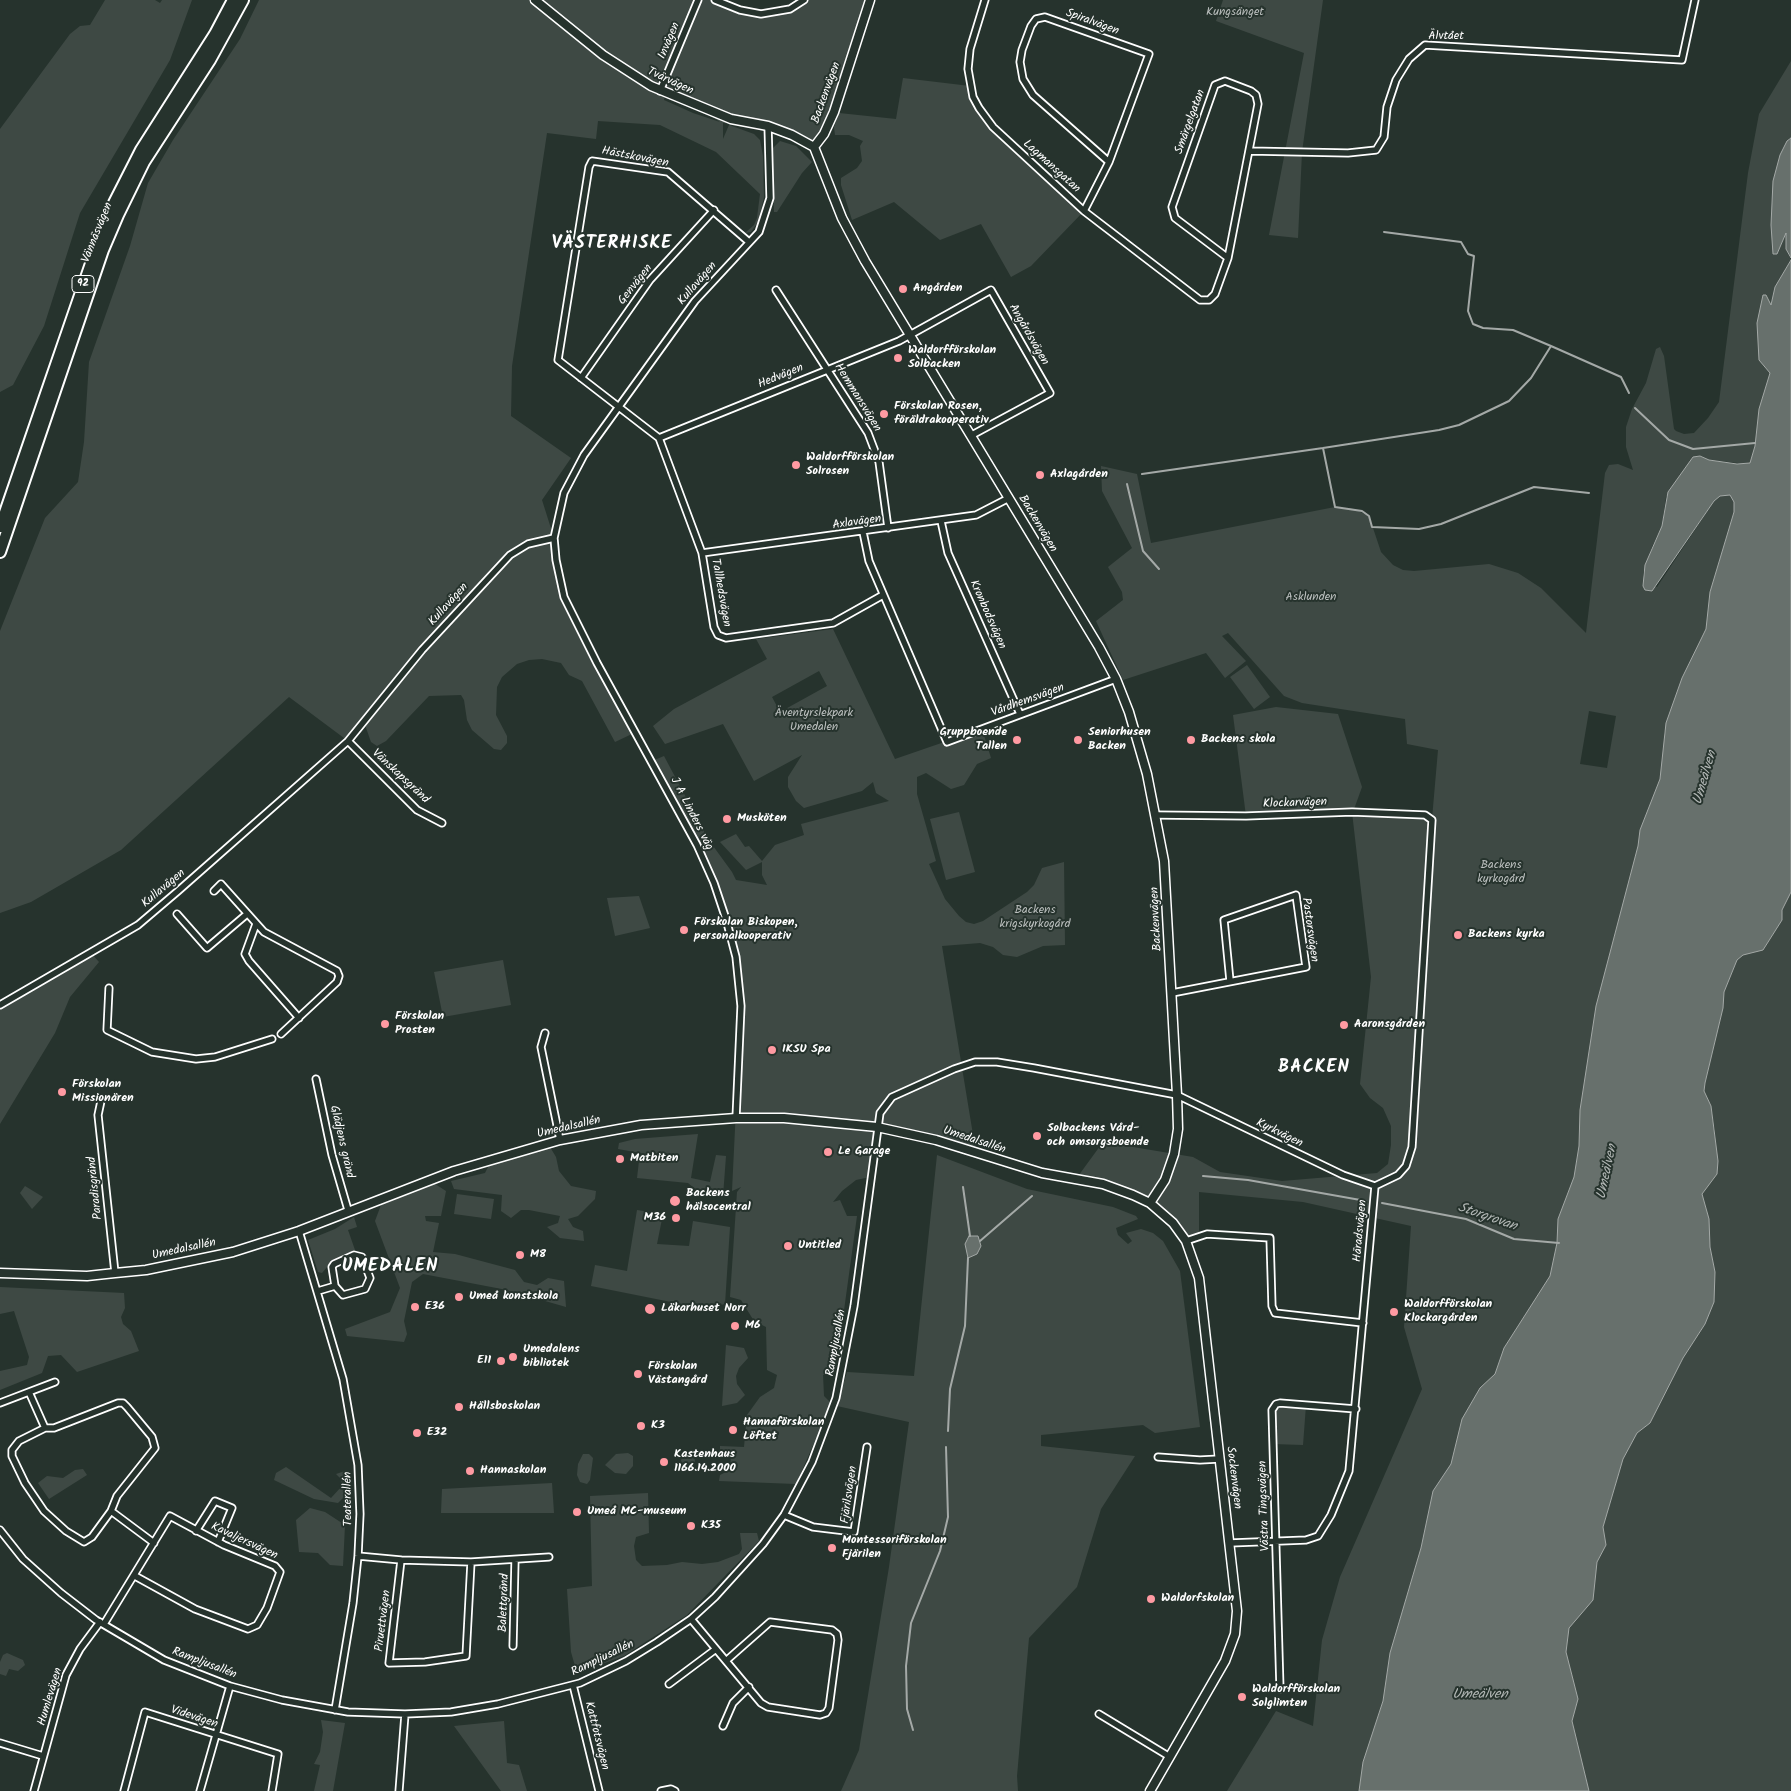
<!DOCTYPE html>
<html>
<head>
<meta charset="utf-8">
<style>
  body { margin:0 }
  canvas { display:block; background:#26332d }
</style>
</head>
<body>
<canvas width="1791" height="1791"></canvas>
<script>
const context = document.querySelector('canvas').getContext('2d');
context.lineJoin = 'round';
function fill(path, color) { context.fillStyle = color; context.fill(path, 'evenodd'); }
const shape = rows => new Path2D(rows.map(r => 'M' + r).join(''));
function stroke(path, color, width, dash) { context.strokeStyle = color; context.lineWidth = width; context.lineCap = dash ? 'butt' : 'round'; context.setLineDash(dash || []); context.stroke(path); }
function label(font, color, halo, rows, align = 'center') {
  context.font = font + ' Kalam,sans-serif'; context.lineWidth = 4; context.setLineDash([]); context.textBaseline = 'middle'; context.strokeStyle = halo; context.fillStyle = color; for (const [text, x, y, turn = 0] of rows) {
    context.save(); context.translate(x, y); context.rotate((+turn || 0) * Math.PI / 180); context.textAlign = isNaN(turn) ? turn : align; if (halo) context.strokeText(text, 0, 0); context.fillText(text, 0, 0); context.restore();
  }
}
fill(shape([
  [105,0,155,0,160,3,162,0,192,0,170,60,80,213,44,326,13,385,0,392,0,129,70,34,80,26,90,25],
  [259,0,715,0,740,10,773,13,804,0,870,0,834,112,814,147,768,126,723,123,723,139,729,125,754,134,760,140,763,156,764,197,758,222,751,232,745,233,754,225,757,218,760,194,716,152,660,125,598,121,596,139,547,133,512,366,511,416,571,458,542,500,554,538,560,586,634,733,615,742,582,681,569,675,561,663,542,659,529,660,517,664,502,677,497,687,496,715,507,736,507,743,501,750,494,749,472,730,467,720,464,700,461,695,429,696,386,741,377,746,371,742,364,722,348,741,289,697,121,850,31,902,0,913,0,631,45,518,78,482,84,442,89,362,130,246,148,183,173,140,240,39],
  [665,93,699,108,720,122,693,113,664,100],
  [1223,0,1323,0,1302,152,1298,238,1269,235,1304,53,1216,21],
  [1791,61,1791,138,1789,139,1777,254,1786,233,1786,249,1791,260,1775,287,1771,305,1769,305,1766,295,1762,364,1770,373,1759,409,1755,446,1750,463,1747,464,1709,460,1700,456,1666,497,1662,526,1652,547,1643,573,1643,585,1657,587,1714,501,1720,496,1730,495,1734,502,1734,512,1710,592,1706,629,1682,678,1664,734,1665,745,1660,779,1640,830,1638,846,1596,1006,1580,1110,1579,1146,1574,1177,1558,1219,1557,1243,1550,1276,1504,1348,1495,1374,1480,1388,1462,1419,1451,1464,1433,1491,1421,1548,1390,1653,1383,1701,1363,1762,1359,1791,1227,1791,1276,1711,1313,1726,1322,1640,1340,1577,1422,1389,1404,1327,1411,1226,1303,1202,1199,1192,1199,1235,1186,1241,1173,1223,1133,1195,1076,1179,1103,1142,1193,1157,1220,1172,1282,1181,1377,1173,1388,1164,1391,1145,1391,1126,1383,1108,1370,1098,1360,1084,1371,977,1352,812,1246,816,1233,715,1276,707,1338,714,1362,787,1353,812,1412,814,1432,819,1438,750,1407,744,1405,719,1302,703,1284,696,1228,633,1222,636,1246,661,1225,678,1206,653,1123,680,1096,621,1123,600,1122,592,1108,567,1132,548,1102,491,1101,466,1137,474,1151,543,1335,507,1354,509,1369,516,1381,552,1393,565,1403,570,1414,571,1489,564,1518,573,1541,588,1586,633,1605,473,1609,465,1618,464,1633,470,1626,447,1626,427,1632,409,1646,383,1656,349,1660,347,1664,356,1674,429,1676,431,1684,434,1694,433,1708,418,1719,402,1748,173,1759,114],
  [1589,711,1616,716,1607,768,1580,764],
  [903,78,970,86,993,127,1084,211,1031,266,1011,277,981,224,940,240,894,202,852,220,841,185,841,178,857,168,862,161,860,146,863,141,849,135,835,135,834,127,839,113,896,119],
  [780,141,796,146,812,162,802,173,777,212,774,212,772,153,773,148],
  [833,629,895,759,982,729,991,758,977,764,964,785,951,789,926,773,917,777,917,794,936,861,929,864,945,899,959,916,966,922,974,924,983,921,1027,892,1034,885,1042,868,1064,862,1065,945,1043,946,1017,957,1003,955,993,947,980,943,942,946,976,1153,877,1127,870,1177,856,1180,842,1191,833,1202,840,1200,847,1216,857,1216,837,1361,832,1374,823,1375,824,1396,830,1402,819,1432,796,1484,719,1481,720,1475,730,1470,731,1455,720,1452,720,1446,744,1447,747,1415,760,1397,774,1388,777,1375,767,1370,766,1327,754,1321,741,1300,730,1297,737,1192,741,1187,732,1191,740,1026,735,956,714,883,652,761,664,756,708,839,732,872,736,880,767,885,762,875,762,862,746,870,720,842,736,834,745,847,749,846,762,861,775,845,804,835,801,824,889,801,876,793,873,782,862,791,804,808,796,801,788,787,788,777,802,755,754,781,723,724,665,744,653,726,674,709,767,659,756,639],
  [819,671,827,686,780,712,772,697],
  [1247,665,1270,697,1254,709,1230,677],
  [959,812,975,872,946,880,930,819],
  [1791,892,1791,1791,1589,1791,1572,1721,1578,1699,1566,1652,1569,1627,1593,1600,1597,1562,1606,1545,1603,1527,1623,1459,1637,1433,1650,1423,1683,1358,1705,1324,1715,1272,1710,1247,1709,1219,1702,1194,1717,1174,1715,1132,1711,1106,1704,1091,1705,1083,1723,1008,1724,992,1737,960,1743,955,1763,950,1782,920,1782,910],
  [639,896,650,928,615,936,607,898],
  [90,952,99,962,70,997,55,1033,0,1124,0,1005],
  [503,960,511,1005,443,1017,434,972],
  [698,1134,691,1178,710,1182,716,1155,726,1156,723,1196,700,1193,688,1183,637,1178,640,1153,618,1149,619,1143,635,1139],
  [550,1147,556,1157,559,1171,571,1186,596,1191,595,1199,578,1216,568,1219,573,1227,583,1231,584,1241,560,1238,547,1227,558,1223,560,1216,529,1210,521,1210,511,1218,501,1211,502,1195,454,1189,451,1181,485,1173,489,1165],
  [937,1155,1027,1189,1113,1207,1136,1216,1138,1219,1116,1228,1118,1235,1128,1244,1132,1241,1126,1233,1141,1229,1153,1233,1163,1241,1180,1271,1200,1427,1155,1433,1143,1425,1041,1435,1041,1446,1135,1456,1101,1509,1077,1587,1029,1638,1017,1776,1018,1791,841,1791,859,1750,889,1567,909,1422,837,1406,847,1372,914,1376],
  [435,1184,446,1191,441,1216,425,1216,426,1221,439,1223,433,1252,455,1254,515,1270,524,1282,537,1285,548,1278,564,1281,566,1307,507,1290,423,1274,412,1282,404,1321,407,1334,404,1342,347,1336,345,1329,390,1312,400,1288,375,1221,381,1205],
  [25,1186,43,1197,32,1209,20,1193],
  [457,1194,494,1199,491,1219,454,1214],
  [637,1210,663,1214,657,1244,689,1246,693,1221,730,1227,725,1304,708,1308,696,1307,591,1286,595,1265,627,1271],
  [354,1217,357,1227,348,1230,355,1250,332,1261,322,1273,318,1272,308,1240,335,1229],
  [0,1287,124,1293,125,1308,121,1317,123,1324,131,1331,139,1351,77,1372,61,1355,48,1356,42,1373,0,1390,0,1371,27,1365,29,1357,14,1311,0,1314],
  [726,1345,744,1348,748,1358,739,1368,736,1376,737,1384,745,1395,737,1403,722,1406],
  [1276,1404,1306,1405,1303,1445,1273,1444,1273,1406],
  [628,1453,633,1456,633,1466,626,1474,615,1473,605,1465,616,1454],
  [583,1454,589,1454,593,1458,590,1480,587,1484,580,1482,577,1475,578,1464],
  '681 1461a7 7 0 1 1 14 0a7 7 0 1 1-14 0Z',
  [286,1467,331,1498,342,1486,341,1479,336,1474,345,1471,346,1495,338,1503,314,1499,274,1480,276,1473],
  [83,1469,87,1475,49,1499,38,1483,47,1476,63,1478,75,1470],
  [552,1483,554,1513,441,1513,442,1489],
  [648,1493,649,1533,636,1537,634,1546,636,1560,642,1566,667,1565,682,1562,702,1564,718,1562,739,1554,742,1549,740,1533,757,1533,759,1541,687,1615,624,1656,577,1673,571,1652,567,1589,592,1586,590,1496],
  [310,1508,325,1512,345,1525,343,1566,330,1565,318,1553,299,1552,296,1520],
  [7,1653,23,1660,25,1665,18,1671,9,1669,6,1676,0,1674,0,1662,3,1655],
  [321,1720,345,1723,333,1791,314,1791,320,1765,314,1764,320,1752,323,1732],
  [504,1721,507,1763,519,1765,527,1791,501,1791,454,1726]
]), '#3e4944');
const water = shape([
  [1791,138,1791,258,1786,249,1786,233,1777,254,1773,254,1771,225,1773,181,1780,155,1787,141,1791,138],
  [1791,260,1791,892,1782,910,1782,920,1763,950,1743,955,1737,960,1724,992,1723,1008,1705,1083,1704,1091,1711,1106,1718,1161,1717,1174,1702,1194,1709,1219,1710,1247,1715,1272,1714,1302,1705,1324,1683,1358,1650,1423,1637,1433,1623,1459,1603,1527,1606,1545,1597,1562,1593,1600,1569,1628,1566,1652,1578,1699,1572,1721,1589,1791,1359,1791,1363,1762,1383,1701,1390,1653,1421,1548,1433,1491,1451,1464,1462,1419,1480,1388,1495,1374,1504,1348,1550,1276,1557,1243,1558,1219,1574,1177,1579,1146,1580,1110,1596,1006,1638,846,1640,830,1660,779,1666,723,1682,678,1706,629,1710,592,1734,512,1734,502,1730,495,1720,496,1714,501,1652,591,1645,590,1643,586,1645,565,1662,526,1668,492,1693,457,1700,456,1709,460,1737,464,1750,463,1755,446,1759,409,1770,373,1759,360,1757,323,1763,295,1766,295,1771,305,1775,287,1791,260],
  [969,1236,978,1236,981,1246,977,1254,968,1258,965,1244,969,1236]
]);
fill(water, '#67706c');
stroke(water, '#a4a9a7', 1);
stroke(shape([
  [1384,232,1461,242,1468,254,1474,256,1468,311,1473,324,1483,328,1513,330,1551,346,1621,377,1629,393],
  [1635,408,1669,440,1693,449,1755,443],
  [1323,448,1335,507,1362,511,1369,516,1372,527,1419,529,1441,524,1534,487,1589,493],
  [1142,474,1323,448,1439,430,1459,425,1509,401,1531,378,1551,346],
  [1127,484,1143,551,1159,569],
  [1203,1176,1248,1180,1366,1201],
  [963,1187,970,1236],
  [1382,1203,1466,1219,1514,1239,1559,1243],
  [980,1241,1032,1196],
  [948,1431,950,1389,965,1326,968,1258],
  [913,1730,907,1709,906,1666,911,1623,940,1551,948,1517,946,1447]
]), '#a4a9a7', 2);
const street = shape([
  [715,0,740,10,761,14,790,9,804,0],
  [985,0,970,49,968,69,973,97,979,108,993,127,1084,211,1200,300,1209,300,1215,294,1228,258,1258,104,1256,95,1251,91,1225,81,1215,85,1172,207,1175,218,1228,258],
  [660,91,698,0],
  [1250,151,1348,153,1376,150,1384,137,1387,107,1396,80,1409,59,1425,45,1682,60,1695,0],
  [1084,211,1109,162,1033,95,1023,79,1020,62,1022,50,1031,26,1036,19,1045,17,1149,54,1109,162],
  [749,242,668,172,592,161,589,167,558,360,659,438,702,553,714,627,718,635,726,638,833,623,883,595],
  [776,290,868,433,879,462,888,528],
  [581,378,650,280,714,210],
  [659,438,899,341,991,290,1050,393,972,435],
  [941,521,948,553,1020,714],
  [863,532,869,561,947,742,1116,679],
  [702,553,976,515,1009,498],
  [348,741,417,810,442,823],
  [1156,815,1246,816,1352,812,1425,815,1432,820,1412,1147,1406,1166,1398,1175,1375,1186,1349,1471,1331,1515,1318,1536,1306,1540,1230,1543],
  [214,891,221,884,264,932,337,971,339,976,337,982,281,1034],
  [177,914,207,948,247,914],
  [256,924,245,954,249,961,299,1018],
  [109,988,107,1030,152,1052,196,1059,215,1057,272,1039],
  [1172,993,1306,967,1296,895,1224,920,1230,981],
  [0,1005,138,925,178,891,348,741,422,650,510,555,528,544,554,538],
  [545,1033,541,1047,560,1140],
  [316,1079,332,1155,348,1210],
  [101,1101,98,1115,115,1273],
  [736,1118,741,1006,736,957,726,919,714,883,697,845,597,663,564,597,556,560,554,538,564,493,584,455,695,301,759,232,770,198,768,126],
  [299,1231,343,1379,358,1465,360,1514,358,1556,353,1603,335,1710],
  [1186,1241,1207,1234,1270,1238,1272,1306,1275,1313,1363,1323],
  [318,1291,335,1286,332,1267,334,1264,354,1255,362,1257,370,1278,365,1289,343,1295,335,1286],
  [29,1392,45,1428,54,1428,118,1403,123,1403,127,1407,152,1437,155,1448,117,1496,111,1511,154,1543],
  [0,1403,55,1382],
  [45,1428,19,1441,12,1450,12,1456,25,1483,44,1511,66,1531,84,1542,92,1537,111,1511],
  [1158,1457,1200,1460,1219,1459],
  [784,1515,813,1527,854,1532,867,1447],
  [0,1530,23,1559,61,1593,96,1620,164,1660,230,1686,282,1700,348,1712,405,1714,451,1712,498,1704,580,1683,626,1661,657,1642,691,1619,715,1597,763,1544,784,1515,812,1462,836,1398,854,1306,880,1113,892,1097,954,1069,975,1062,997,1062,1034,1068,1177,1095,1343,1175,1375,1186],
  [196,1531,215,1501,232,1508,218,1542],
  [358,1556,401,1560,471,1562,549,1557],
  [401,1560,389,1663,425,1662,466,1656,471,1562],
  [691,1619,761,1703,768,1707,820,1715,826,1713,829,1708,838,1640,837,1634,832,1630,770,1622,727,1660],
  [104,1624,170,1516,224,1545,275,1566,280,1572,267,1608,257,1625,248,1629,195,1609,135,1576],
  [513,1646,515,1561],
  [669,1684,716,1649],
  [573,1685,599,1791],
  [1280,1689,1272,1410,1276,1404,1280,1403,1356,1409],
  [1099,1714,1170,1757],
  [723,1726,733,1703,749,1687],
  [0,1743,43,1756],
  [34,1791,66,1675,80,1649,100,1622],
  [124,1791,145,1712,278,1754,272,1791],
  [200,1791,230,1686],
  [399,1791,405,1714],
  [661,1791,671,1789,675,1791]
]);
const secondary = shape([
  [535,0,603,55,651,86,731,119,768,126,792,135,814,147],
  [814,147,842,218,865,261,1099,647,1116,679,1129,712,1147,774,1164,861,1177,1095,1178,1129,1174,1154,1165,1180,1150,1203],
  [814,147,824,134,834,112,870,0],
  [0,1273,87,1276,115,1273,146,1270,233,1252,299,1231,454,1171,560,1140,641,1125,736,1118,784,1118,877,1127,936,1140,1042,1173,1103,1184,1133,1195,1150,1203,1173,1223,1186,1241,1199,1278,1237,1611,1235,1634,1225,1661,1150,1791]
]);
const highway = shape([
  [0,527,97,246,114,203,141,150,215,34,233,0],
  [0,552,103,250,118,215,144,162,210,60,243,0]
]);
stroke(street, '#fff', 9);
stroke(secondary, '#fff', 11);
stroke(highway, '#fff', 14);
stroke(street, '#26332d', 5.5);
stroke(secondary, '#26332d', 8);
stroke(highway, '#26332d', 10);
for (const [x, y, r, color] of [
  [903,289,5,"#ff9aa2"],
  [898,358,5,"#ff9aa2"],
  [884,414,5,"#ff9aa2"],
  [796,465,5,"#ff9aa2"],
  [1040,475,5,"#ff9aa2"],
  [1017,740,5,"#ff9aa2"],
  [1078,740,5,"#ff9aa2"],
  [1191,740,5,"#ff9aa2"],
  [727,819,5,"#ff9aa2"],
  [684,930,5,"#ff9aa2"],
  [1458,935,5,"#ff9aa2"],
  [385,1024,5,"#ff9aa2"],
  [1344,1025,5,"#ff9aa2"],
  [772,1050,5,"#ff9aa2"],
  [62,1092,5,"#ff9aa2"],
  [1037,1136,5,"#ff9aa2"],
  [828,1152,5,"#ff9aa2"],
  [620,1159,5,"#ff9aa2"],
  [675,1201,6,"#ff9aa2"],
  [676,1218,5,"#ff9aa2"],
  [788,1246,5,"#ff9aa2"],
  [520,1255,5,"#ff9aa2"],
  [459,1297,5,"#ff9aa2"],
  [415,1307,5,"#ff9aa2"],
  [650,1309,6,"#ff9aa2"],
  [1394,1312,5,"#ff9aa2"],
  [735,1326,5,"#ff9aa2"],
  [513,1357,5,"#ff9aa2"],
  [501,1361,5,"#ff9aa2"],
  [638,1374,5,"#ff9aa2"],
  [459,1407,5,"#ff9aa2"],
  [641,1426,5,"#ff9aa2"],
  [733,1430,5,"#ff9aa2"],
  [417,1433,5,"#ff9aa2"],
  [664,1462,5,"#ff9aa2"],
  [470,1471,5,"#ff9aa2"],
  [577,1512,5,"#ff9aa2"],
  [691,1526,5,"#ff9aa2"],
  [832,1548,5,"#ff9aa2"],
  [1151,1599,5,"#ff9aa2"],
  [1242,1697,5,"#ff9aa2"]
]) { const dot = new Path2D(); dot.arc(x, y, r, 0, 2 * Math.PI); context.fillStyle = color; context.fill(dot); stroke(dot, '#26332d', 2); }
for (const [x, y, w] of [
  [83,284,22]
]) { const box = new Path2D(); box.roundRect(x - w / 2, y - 8.5, w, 17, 4); context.fillStyle = '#26332d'; context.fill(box); stroke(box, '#fff', 1); }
label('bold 11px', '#fff', null, [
  ["92",83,284]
]);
label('12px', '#bbbfbe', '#26332d', [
  ["Kungsänget",1235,13],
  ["Asklunden",1311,598],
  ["Äventyrslekpark",814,714],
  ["Umedalen",814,728],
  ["Backens",1501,866],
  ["kyrkogård",1501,880],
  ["Backens",1035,911],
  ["krigskyrkogård",1035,925]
]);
label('12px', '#fff', '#26332d', [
  ["Spiralvägen",1092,23,20],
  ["Älvtået",1446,37],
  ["Invägen",670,41,-67],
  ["Tvärvägen",670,82,25],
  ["Backenvägen",827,93,-70],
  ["Smärgelgatan",1191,122,-70],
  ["Hästskovägen",635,158,11],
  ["Lagmansgatan",1051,167,42],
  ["Vännäsvägen",98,233,-68],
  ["Kullavägen",698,284,-49],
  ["Genvägen",636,285,-52],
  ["Angårdsvägen",1028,335,60],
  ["Hedvägen",781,377,-22],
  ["Hemmansvägen",857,398,58],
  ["Axlavägen",857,523,-8],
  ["Backenvägen",1037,524,59],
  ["Tallhedsvägen",720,593,80],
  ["Kullavägen",449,605,-48],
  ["Kronbodsvägen",987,615,66],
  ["Vårdhemsvägen",1028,701,-20],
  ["Vänskapsgränd",400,777,43],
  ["Klockarvägen",1295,804,-2],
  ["J A Linders väg",691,814,63],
  ["Kullavägen",164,889,-40],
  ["Backenvägen",1157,919,-93],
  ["Pastorsvägen",1309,930,82],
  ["Umedalsallén",569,1128,-13],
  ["Kyrkvägen",1279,1134,26],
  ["Umedalsallén",974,1141,18],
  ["Glädjens gränd",341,1142,77],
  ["Paradisgränd",96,1188,-96],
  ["Häradsvägen",1361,1231,-85],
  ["Umedalsallén",184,1250,-12],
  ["Rampljusallén",837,1343,-80],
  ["Sockenvägen",1233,1478,83],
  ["Fjärilsvägen",850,1495,-82],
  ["Teaterallén",349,1499,-91],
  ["Västra Tingsvägen",1265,1506,-92],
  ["Kavaljersvägen",244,1542,25],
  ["Balettgränd",505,1603,-88],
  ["Piruettvägen",384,1621,-83],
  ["Rampljusallén",603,1659,-26],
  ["Rampljusallén",204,1664,21],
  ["Humlevägen",51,1697,-73],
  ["Videvägen",194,1718,18],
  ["Kattfotsvägen",596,1736,76]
]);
label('bold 12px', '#fff', '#26332d', [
  ["Angården",913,289],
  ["Waldorfförskolan",908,351],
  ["Solbacken",908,365],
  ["Förskolan Rosen,",894,407],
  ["föräldrakooperativ",894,421],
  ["Waldorfförskolan",806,458],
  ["Solrosen",806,472],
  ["Axlagården",1050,475],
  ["Gruppboende",1007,733,"right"],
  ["Tallen",1007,747,"right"],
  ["Seniorhusen",1088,733],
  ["Backen",1088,747],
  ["Backens skola",1201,740],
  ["Musköten",737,819],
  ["Förskolan Biskopen,",694,923],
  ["personalkooperativ",694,937],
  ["Backens kyrka",1468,935],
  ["Förskolan",395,1017],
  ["Prosten",395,1031],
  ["Aaronsgården",1354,1025],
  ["IKSU Spa",782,1050],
  ["Förskolan",72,1085],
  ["Missionären",72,1099],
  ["Solbackens Vård-",1047,1129],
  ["och omsorgsboende",1047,1143],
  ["Le Garage",838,1152],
  ["Matbiten",630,1159],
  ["Backens",686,1194],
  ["hälsocentral",686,1208],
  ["M36",666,1218,"right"],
  ["Untitled",798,1246],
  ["M8",530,1255],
  ["Umeå konstskola",469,1297],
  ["Waldorfförskolan",1404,1305],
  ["Klockargården",1404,1319],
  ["E36",425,1307],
  ["Läkarhuset Norr",661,1309],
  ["M6",745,1326],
  ["Umedalens",523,1350],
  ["bibliotek",523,1364],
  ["E11",491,1361,"right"],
  ["Förskolan",648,1367],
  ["Västangård",648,1381],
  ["Hällsboskolan",469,1407],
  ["Hannaförskolan",743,1423],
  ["Löftet",743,1437],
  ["K3",651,1426],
  ["E32",427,1433],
  ["Kastenhaus",674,1455],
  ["1166.14.2000",674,1469],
  ["Hannaskolan",480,1471],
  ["Umeå MC-museum",587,1512],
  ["K35",701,1526],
  ["Montessoriförskolan",842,1541],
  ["Fjärilen",842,1555],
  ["Waldorfskolan",1161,1599],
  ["Waldorfförskolan",1252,1690],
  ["Solglimten",1252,1704]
], 'left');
label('italic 14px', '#b3b8b6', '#26332d', [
  ["Umeälven",1706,778,-74],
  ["Umeälven",1608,1172,-78],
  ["Storgrovan",1487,1218,19],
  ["Umeälven",1480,1696]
]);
context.letterSpacing = '1px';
label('bold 18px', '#fff', '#26332d', [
  ["VÄSTERHISKE",612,245],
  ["BACKEN",1314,1069],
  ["UMEDALEN",390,1268]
]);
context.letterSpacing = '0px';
</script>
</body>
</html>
